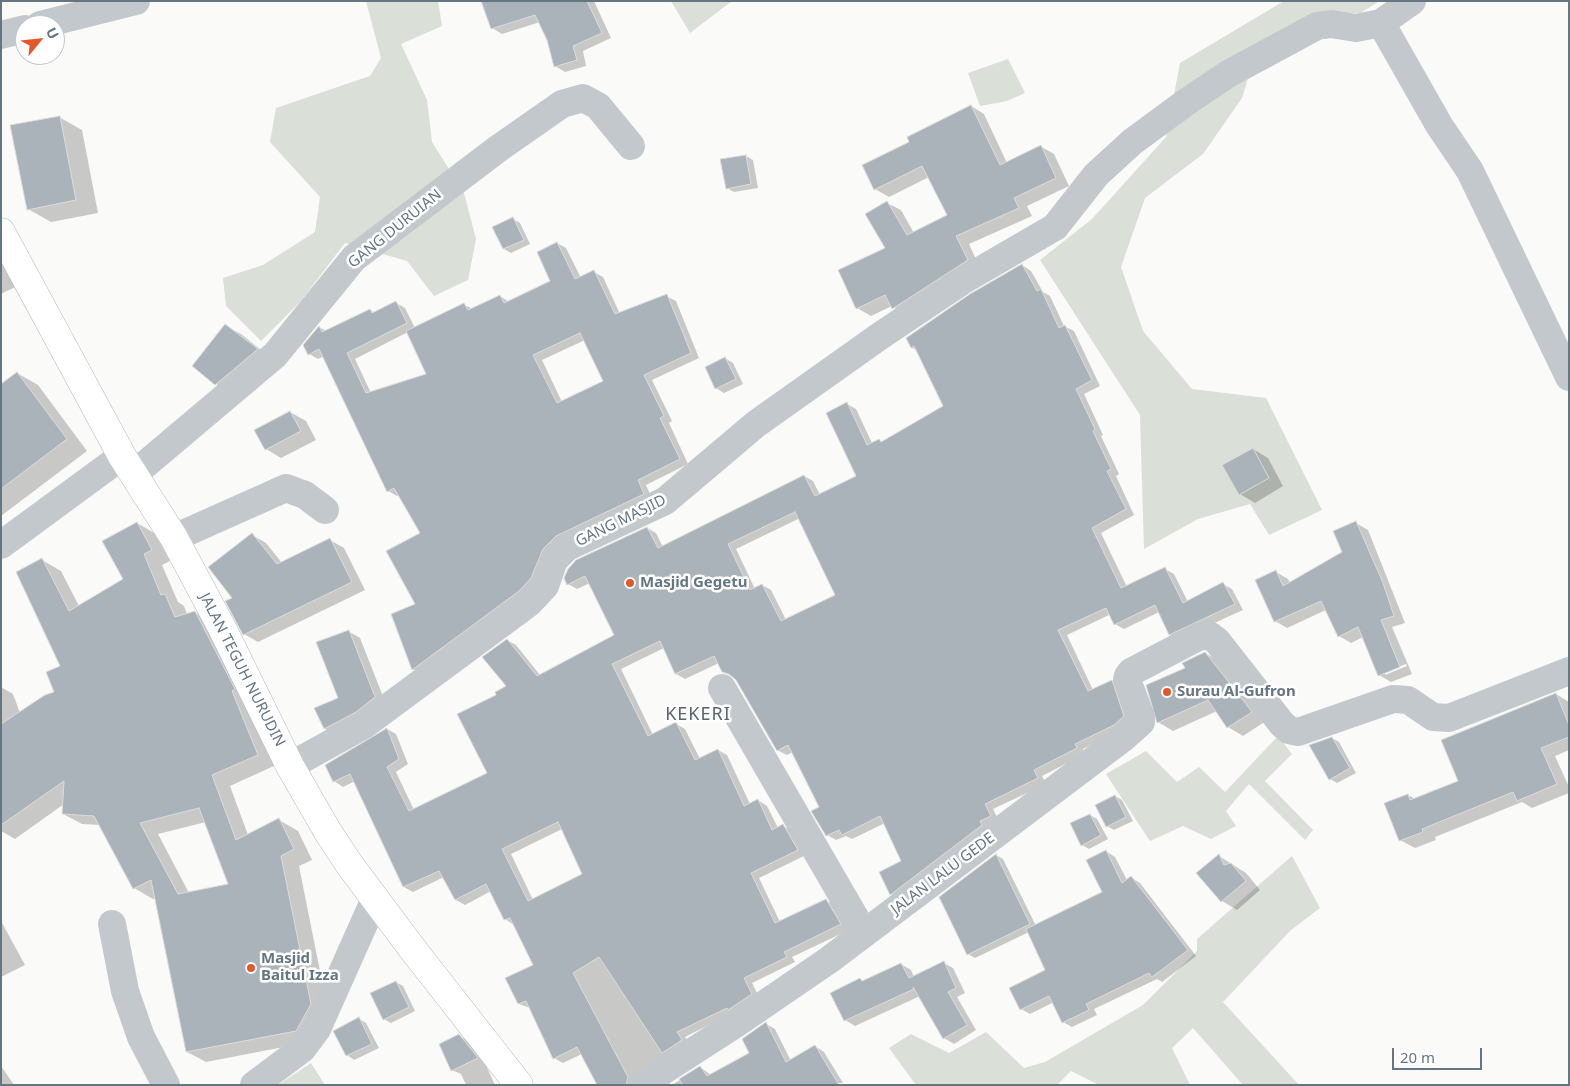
<!DOCTYPE html>
<html>
<head>
<meta charset="utf-8">
<style>
  body { margin:0 }
  #map { position:relative; width:1570px; height:1086px; overflow:hidden; background:#fafaf8; font-family:"Noto Sans",sans-serif }
  canvas { display:block }
  .frame { position:absolute; inset:0; border:2px solid #657683; pointer-events:none }
  .north { position:absolute; left:15px; top:15px; width:50px; height:50px; box-sizing:border-box; background:#fff; border:1px solid #c1c8cd; border-radius:50%; rotate:62deg; font-size:14px; font-weight:700; line-height:20px; text-align:center; color:#657683 }
  .north::after { content:''; display:block; margin:auto; width:18px; height:22px; background:#e4572e; clip-path:polygon(50% 0,100% 100%,50% 72%,0 100%) }
  .scale { position:absolute; left:1392px; top:1048px; width:90px; height:22px; box-sizing:border-box; border:2px solid #657683; border-top:0; padding-left:6px; font-size:15px; line-height:18px; white-space:nowrap; color:#657683; -webkit-text-stroke:4px #fff; paint-order:stroke }
</style>
</head>
<body>
<div id="map">
<canvas width="1570" height="1086"></canvas>
<div class="frame"></div>
<div class="north">U</div>
<div class="scale">20 m</div>
</div>
<script>
const context = document.querySelector('canvas').getContext('2d');
context.lineJoin = 'round';
function fill(path, color) { context.fillStyle = color; context.fill(path, 'evenodd'); }
const shape = rows => new Path2D(rows.map(r => 'M' + r).join(''));
function stroke(path, color, width, dash) { context.strokeStyle = color; context.lineWidth = width; context.lineCap = dash ? 'butt' : 'round'; context.setLineDash(dash || []); context.stroke(path); }
function label(font, color, halo, rows, align = 'center') {
  context.font = font + ' "Noto Sans",sans-serif'; context.lineWidth = 5; context.setLineDash([]); context.textBaseline = 'middle'; context.strokeStyle = halo; context.fillStyle = color; for (const [text, x, y, turn = 0] of rows) {
    context.save(); context.translate(x, y); context.rotate((+turn || 0) * Math.PI / 180); context.textAlign = isNaN(turn) ? turn : align; if (halo) context.strokeText(text, 0, 0); context.fillText(text, 0, 0); context.restore();
  }
}
fill(shape([
  [366,1,438,1,442,26,401,44,427,100,432,142,464,193,476,239,468,280,434,296,407,261,345,243,301,301,261,341,226,306,223,278,263,265,315,232,320,197,270,142,276,108,370,76,381,58],
  [671,1,732,1,690,33],
  [1284,1,1380,1,1360,13,1328,14,1258,46,1242,98,1203,154,1145,198,1121,267,1143,331,1192,389,1266,398,1322,510,1269,535,1250,504,1198,519,1144,549,1140,415,1040,260,1092,219,1166,137,1180,63],
  [1008,59,1025,93,1007,101,980,106,968,73],
  [1278,736,1292,754,1265,781,1313,830,1305,840,1249,784,1226,811,1236,826,1211,839,1183,826,1150,841,1106,774,1146,751,1177,782,1199,767,1225,792],
  [1292,856,1320,908,1291,930,1223,1002,1299,1085,1243,1085,1193,1028,1172,1048,1190,1085,1099,1085,1071,1071,1057,1085,916,1085,889,1048,911,1034,949,1053,986,1032,1024,1068,1045,1062,1143,1005,1197,951,1197,939],
  [311,1063,325,1085,278,1085]
]), '#dadfd7');
fill(shape([
  [482,1,594,1,611,38,583,51,586,66,565,72,555,66,548,39,540,22,502,34,492,28],
  [971,106,984,114,1007,163,1040,146,1054,154,1069,186,1027,206,1032,216,969,244,980,268,906,316,892,306,871,316,857,308,887,248,887,203,901,210,914,233,949,215,929,177,889,197,875,189,911,142],
  [59,117,82,130,98,213,51,222,28,209],
  [746,156,753,160,758,188,734,192,727,188],
  [513,219,520,223,530,244,511,253,504,249,494,228],
  [557,243,566,248,581,278,594,272,603,277,620,314,666,296,676,301,699,358,652,380,672,421,669,423,688,464,646,485,652,499,422,675,413,669,422,533,400,495,397,496,388,491,324,356,318,359,309,354,319,327,326,331,370,310,375,313,396,303,405,308,415,328,464,305,473,309,500,296,509,302,552,281],
  [408,332,428,375,371,393,355,359],
  [585,340,605,382,562,402,542,360],
  [1,254,19,285,1,294],
  [1022,265,1031,271,1043,292,1050,296,1064,326,1074,331,1100,386,1084,394,1103,435,1101,436,1119,474,1116,476,1134,515,1101,533,1127,587,1165,569,1174,574,1188,602,1223,584,1232,589,1243,610,1179,639,1170,634,1159,612,1124,629,1115,624,1111,614,1067,635,1093,690,1112,681,1121,686,1132,722,1124,729,1083,749,1085,754,1042,776,1046,784,993,809,999,821,900,899,891,894,903,861,885,823,852,839,846,836,836,840,827,835,820,808,793,752,787,755,777,750,735,678,723,672,719,663,685,679,676,674,664,648,621,669,653,735,676,724,685,729,700,759,718,750,727,755,750,804,758,800,767,806,778,828,783,826,792,831,806,855,759,878,780,922,826,900,835,906,849,930,792,957,795,962,752,983,760,999,685,1037,691,1045,636,1085,598,1085,582,1054,563,1063,554,1058,530,1008,519,1004,507,978,534,965,514,925,505,919,491,891,465,905,456,900,444,877,413,892,404,887,355,781,343,787,334,781,387,729,396,734,408,764,396,772,414,810,489,773,498,695,508,687,507,640,516,645,540,675,615,636,590,583,577,589,568,584,647,528,656,533,663,547,804,476,813,481,820,495,858,476,847,404,856,409,872,443,879,440,883,442,945,407,918,351,911,347],
  [800,518,837,596,786,620,771,590,762,585,755,589,736,549],
  [562,829,584,875,533,900,511,854],
  [226,326,241,334,272,359,231,393,216,384],
  [725,358,733,363,743,384,724,393,716,388,706,367],
  [17,373,38,385,87,451,1,516,1,385],
  [290,412,306,421,316,440,281,458,266,449],
  [1253,449,1268,458,1283,486,1255,503,1240,494],
  [137,523,156,534,170,561,162,565,178,602,184,606,187,614,195,612,214,623,276,765,230,786,248,835,279,820,298,831,312,860,299,866,329,1016,315,1041,206,1062,187,1052,156,898,153,899,134,888,101,825,82,824,63,814,64,804,15,839,1,831,1,687,13,694,20,713,56,693,62,667,42,560,61,571,79,606,125,580],
  [206,822,230,885,189,893,158,834],
  [1356,523,1368,530,1405,623,1392,627,1412,674,1391,682,1379,675,1363,637,1351,643,1339,636,1326,610,1287,628,1275,621,1276,572,1288,579,1290,583,1344,553],
  [1406,664,1407,666,1385,675,1385,672],
  [252,535,266,543,282,563,330,540,344,548,365,590,258,642,244,634,234,599],
  [348,631,360,638,386,704,337,735,325,729,340,699],
  [1205,653,1220,662,1266,721,1243,736,1228,727,1217,711,1173,731,1158,722,1186,668],
  [1556,694,1569,702,1569,750,1555,756,1569,787,1569,793,1532,808,1522,802,1435,837,1436,840,1415,848,1400,840,1408,795,1415,799,1460,781],
  [1332,738,1339,742,1356,773,1337,783,1330,779],
  [1115,796,1122,800,1133,821,1114,830,1107,826],
  [1090,815,1097,819,1108,839,1089,849,1082,845],
  [1106,851,1115,857,1127,880,1131,877,1140,883,1196,956,1162,982,1157,979,1094,1009,1097,1015,1072,1027,1063,1022,1054,1002,1030,1014,1021,1009,1047,970,1029,932,975,958,968,954,996,855,1003,859,1036,926,1104,893],
  [1219,856,1246,873,1260,890,1237,910,1222,901],
  [1,921,25,965,1,977],
  [944,963,953,968,965,993,957,997,976,1030,954,1044,944,1038,920,996,855,1026,845,1020,860,979,864,982,901,964,911,970,914,977],
  [396,982,403,986,415,1011,391,1023,384,1019],
  [359,1019,366,1023,379,1048,354,1060,347,1055],
  [766,1024,775,1029,791,1061,815,1046,824,1052,843,1083,672,1085,700,1067,711,1075,751,1054],
  [459,1036,467,1040,485,1063,495,1085,466,1085,461,1074,452,1070],
  [1,1066,14,1085,1,1085]
]), '#0003');
const building = shape([
  [481,1,587,1,602,33,573,46,577,60,554,67,547,40,535,15,491,29,481,1],
  [971,105,1000,165,1041,145,1056,178,1014,198,1019,208,956,236,968,260,892,309,885,295,856,309,838,270,885,248,865,214,887,201,907,235,947,215,922,166,874,190,862,165,909,142,907,137,971,105],
  [60,116,76,200,27,210,10,125,60,116],
  [746,155,751,184,726,189,720,159,746,155],
  [513,217,524,240,503,249,492,227,513,217],
  [557,242,575,279,594,270,615,314,667,294,691,353,644,375,664,416,660,418,680,459,638,480,644,494,556,536,543,549,531,578,519,591,412,670,391,614,415,604,386,551,420,533,394,488,387,492,319,349,308,355,303,345,319,326,322,332,370,309,372,313,396,301,407,323,347,353,366,393,426,374,406,331,464,303,468,310,500,295,504,303,550,281,537,252,557,242],
  [580,333,603,381,557,403,533,355,580,333],
  [1022,264,1037,291,1041,289,1059,328,1065,325,1092,380,1076,389,1095,429,1093,431,1111,469,1107,471,1126,509,1092,528,1121,588,1165,567,1183,603,1223,582,1235,604,1169,635,1155,605,1114,625,1106,608,1058,630,1088,691,1112,680,1124,716,1114,725,1075,744,1077,748,1034,770,1038,778,985,804,991,816,980,821,982,825,890,895,879,872,901,861,880,816,842,835,839,830,826,836,811,811,819,807,788,745,777,751,736,680,729,674,722,672,714,656,675,674,660,641,612,664,648,736,676,722,695,760,718,749,744,806,758,799,772,830,783,824,798,850,751,873,775,923,826,899,841,924,784,952,787,957,744,978,752,994,728,1010,727,1008,677,1032,682,1040,662,1053,599,957,573,973,628,1077,626,1085,597,1085,577,1047,553,1059,526,1001,518,1004,505,978,533,965,510,918,504,920,486,884,455,900,439,871,403,887,350,774,333,782,325,765,387,728,399,759,387,767,409,811,487,773,457,714,496,695,495,692,506,686,482,657,507,639,537,676,614,635,585,576,567,585,564,578,568,569,576,560,647,527,658,548,804,475,815,496,856,476,826,413,847,402,867,445,879,439,881,442,943,406,914,346,911,348,906,338,970,294,1022,264],
  [795,512,835,595,781,621,762,584,750,590,728,544,795,512],
  [558,822,582,874,528,901,502,849,558,822],
  [225,324,258,349,215,385,192,366,225,324],
  [725,357,736,379,715,389,705,367,725,357],
  [17,372,67,439,1,489,1,384,17,372],
  [290,411,301,431,265,450,254,430,290,411],
  [1253,448,1269,478,1239,495,1222,465,1253,448],
  [1356,521,1383,583,1394,616,1381,620,1400,667,1378,676,1358,627,1338,637,1321,601,1274,622,1255,580,1276,570,1283,586,1342,552,1333,531,1356,521],
  [137,522,152,550,144,554,161,595,165,594,175,617,195,611,235,689,232,691,258,755,212,775,236,840,279,818,294,849,281,856,311,1004,296,1031,186,1052,151,880,133,889,94,816,62,814,64,781,1,825,1,724,45,695,54,692,46,672,60,666,16,572,42,558,69,611,123,579,102,541,137,522],
  [199,808,228,884,178,894,140,823,199,808],
  [252,533,277,564,330,538,352,582,243,635,225,601,232,598,208,567,252,533],
  [349,630,375,697,356,712,324,729,314,708,338,698,316,642,349,630],
  [1205,652,1252,712,1227,728,1208,700,1157,723,1146,685,1185,668,1182,663,1205,652],
  [1556,693,1569,725,1569,737,1541,748,1557,784,1517,801,1513,792,1422,829,1423,832,1399,841,1384,803,1408,794,1410,800,1458,781,1441,740,1556,693],
  [1332,737,1350,768,1329,780,1309,745,1332,737],
  [1115,795,1126,817,1106,827,1095,805,1115,795],
  [1090,814,1101,835,1081,846,1070,823,1090,814],
  [1106,850,1122,883,1131,876,1188,950,1152,977,1149,973,1086,1004,1089,1010,1062,1023,1049,996,1020,1010,1009,988,1045,970,1026,929,1102,892,1086,860,1106,850],
  [996,854,1030,924,967,955,939,897,996,854],
  [1219,854,1224,865,1231,863,1246,881,1221,902,1196,873,1219,854],
  [944,961,956,988,948,992,967,1025,943,1039,913,987,914,989,844,1021,830,993,860,978,862,981,901,963,909,978,944,961],
  [396,981,409,1007,383,1020,370,993,396,981],
  [359,1017,372,1044,346,1056,333,1031,359,1017],
  [766,1022,786,1062,815,1045,839,1085,683,1085,679,1079,700,1066,707,1076,749,1053,742,1039,766,1022],
  [459,1034,478,1058,451,1071,439,1044,459,1034]
]);
fill(building, '#aab3b9');
stroke(building, '#dcdcda', 1);
const secondary = shape([
  [1,232,122,456,174,538,222,628,290,766,328,832,349,864,411,947,519,1085]
]);
stroke(secondary, '#b3babf', 29);
stroke(shape([
  [1381,23,1439,125,1470,171,1569,377],
  [40,25,136,1],
  [1,35,25,29],
  [134,474,275,355,354,258,499,148,562,104,583,98,598,106,631,146],
  [174,538,286,488,305,495,325,510],
  [1,545,122,456],
  [722,688,864,933],
  [290,766,364,725,529,603,545,586,554,560,567,547,665,501,756,424,880,336,962,281,1055,227,1096,175,1132,142,1185,103,1228,74,1317,26,1331,24,1356,28,1381,23,1412,1],
  [112,924,125,991,141,1037,166,1085],
  [254,1085,302,1049,317,1029,375,899],
  [641,1085,737,1023,829,960,1123,738,1141,722,1141,717,1127,680,1128,676,1131,672,1198,637,1209,635,1217,641,1282,724,1289,730,1298,732,1393,699,1408,700,1433,717,1449,718,1569,671]
]), '#c3c8cc', 28);
stroke(secondary, '#fff', 28);
for (const [x, y, r, color] of [
  [630,583,5,"#e4572e"],
  [1167,692,5,"#e4572e"],
  [251,968,5,"#e4572e"]
]) { const dot = new Path2D(); dot.arc(x, y, r, 0, 2 * Math.PI); context.fillStyle = color; context.fill(dot); stroke(dot, '#fff', 2); }
label('15px', '#657683', '#fff', [
  ["GANG DURUIAN",395,229,-39],
  ["GANG MASJID",621,521,-26],
  ["JALAN TEGUH NURUDIN",242,670,63],
  ["JALAN LALU GEDE",943,874,-37]
]);
label('bold 15px', '#657683', '#fff', [
  ["Masjid Gegetu",640,583],
  ["Surau Al-Gufron",1177,692],
  ["Masjid",261,959],
  ["Baitul Izza",261,976]
], 'left');
context.letterSpacing = '1px';
label('18px', '#57646e', '#fff', [
  ["KEKERI",698,715]
]);
context.letterSpacing = '0px';
</script>
</body>
</html>
